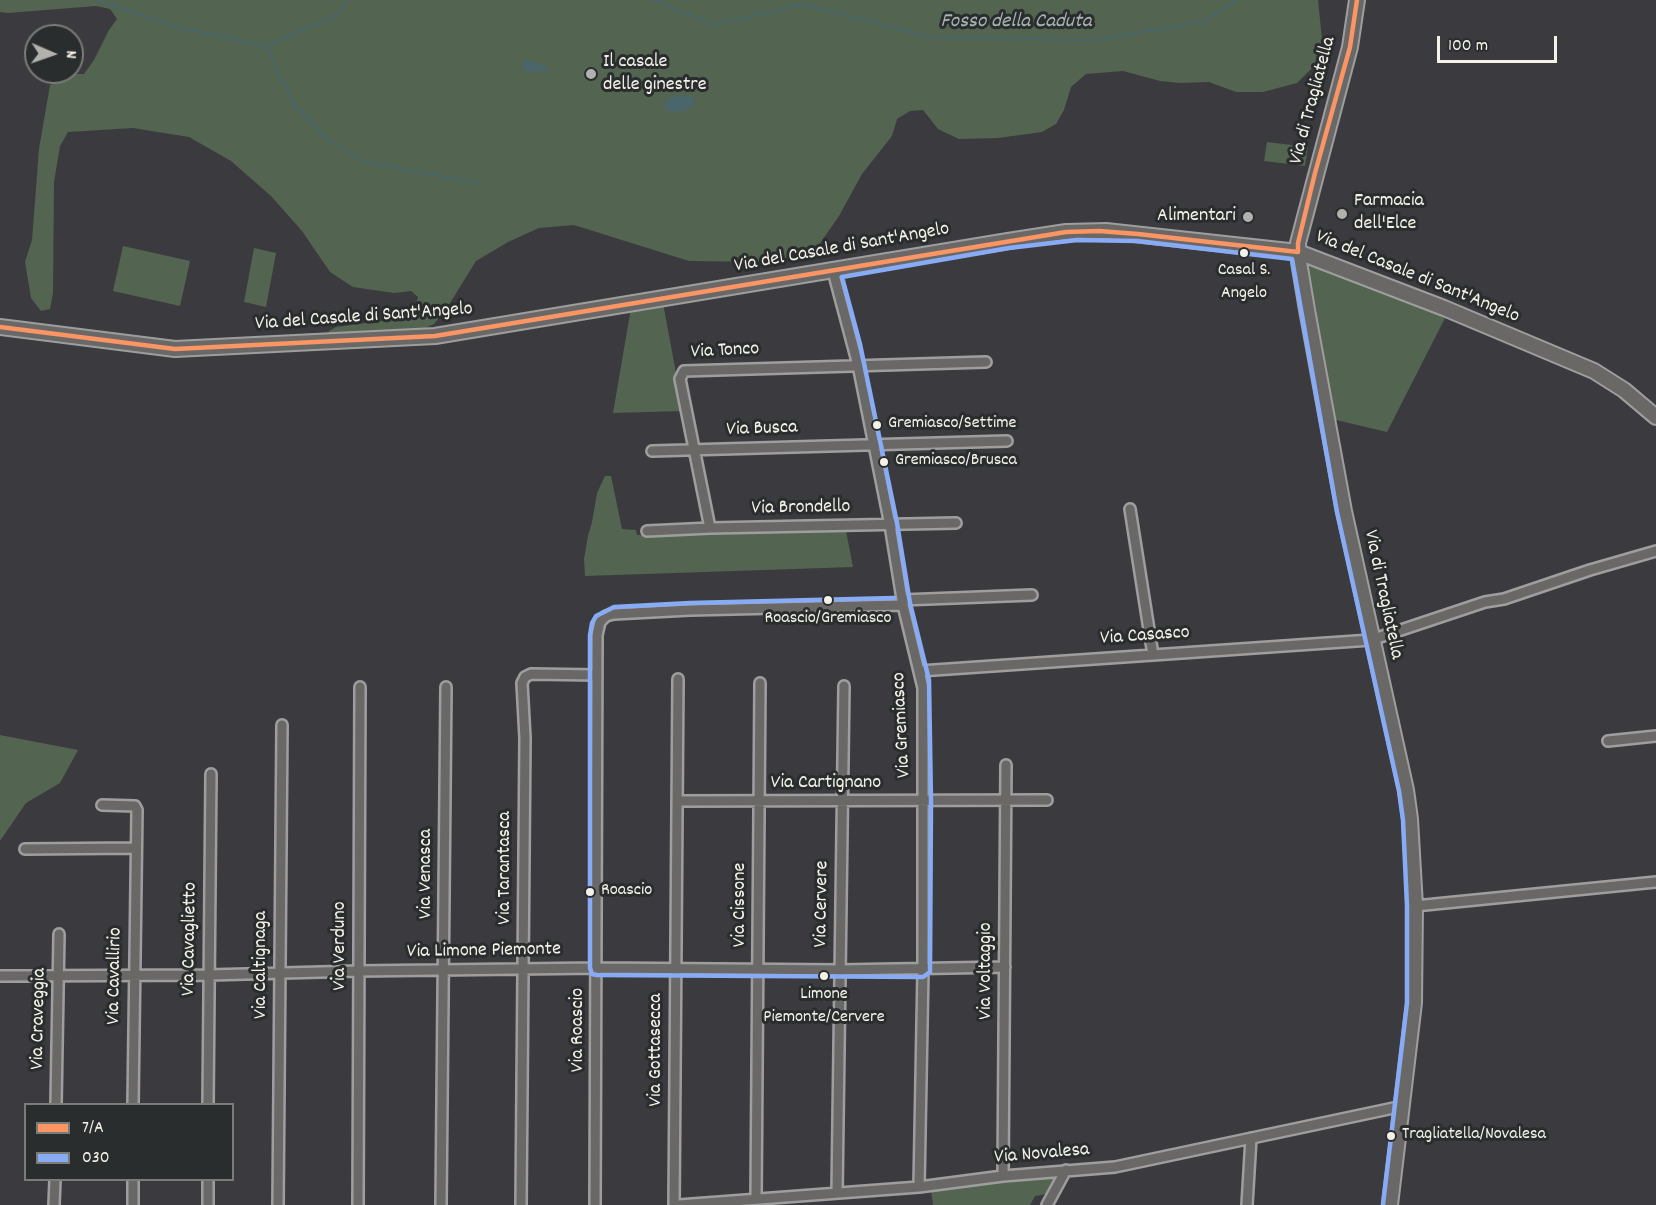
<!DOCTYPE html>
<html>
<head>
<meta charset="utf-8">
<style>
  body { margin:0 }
  #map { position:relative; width:1656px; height:1205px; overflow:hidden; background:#3b3b3f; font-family:Dekko,sans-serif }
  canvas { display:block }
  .legend { position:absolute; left:24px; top:1103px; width:210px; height:78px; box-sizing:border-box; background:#2a2d2e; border:2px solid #7b7b78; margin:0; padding:8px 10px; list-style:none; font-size:18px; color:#f4f1e8 }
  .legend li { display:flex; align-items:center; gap:12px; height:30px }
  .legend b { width:30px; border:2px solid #7b7b78 }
  .north { position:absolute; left:24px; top:24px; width:60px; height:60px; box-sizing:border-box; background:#2a2d2e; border:2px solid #7b7b78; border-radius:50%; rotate:92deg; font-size:16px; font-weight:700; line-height:24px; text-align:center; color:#f4f1e8 }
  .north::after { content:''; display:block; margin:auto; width:21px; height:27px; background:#b3b1ad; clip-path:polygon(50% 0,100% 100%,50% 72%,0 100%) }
  .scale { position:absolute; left:1437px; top:36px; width:120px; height:27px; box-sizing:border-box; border:3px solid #f4f1e8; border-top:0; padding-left:8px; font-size:18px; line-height:21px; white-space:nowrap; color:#f4f1e8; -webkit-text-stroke:4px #2a2d2e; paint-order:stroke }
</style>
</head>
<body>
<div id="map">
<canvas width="1656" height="1205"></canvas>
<ul class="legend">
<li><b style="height:8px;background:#fb9564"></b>7/A</li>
<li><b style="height:8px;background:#88abf6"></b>030</li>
</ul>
<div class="north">N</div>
<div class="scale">100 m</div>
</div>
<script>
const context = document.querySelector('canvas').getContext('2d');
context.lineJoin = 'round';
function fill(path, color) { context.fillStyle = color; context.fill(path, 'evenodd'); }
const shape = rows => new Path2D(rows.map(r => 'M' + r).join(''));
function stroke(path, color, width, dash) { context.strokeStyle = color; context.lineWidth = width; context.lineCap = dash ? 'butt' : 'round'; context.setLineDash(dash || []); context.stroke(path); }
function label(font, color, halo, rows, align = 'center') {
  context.font = font + ' Dekko,sans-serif'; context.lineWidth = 6; context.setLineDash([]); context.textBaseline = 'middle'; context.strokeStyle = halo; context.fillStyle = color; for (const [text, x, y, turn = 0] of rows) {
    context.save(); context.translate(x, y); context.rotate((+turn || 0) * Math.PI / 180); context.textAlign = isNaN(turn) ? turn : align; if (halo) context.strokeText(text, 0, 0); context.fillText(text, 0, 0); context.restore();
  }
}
fill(shape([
  [0,0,1318,0,1322,39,1320,60,1297,83,1263,92,1236,92,1209,82,1180,83,1160,81,1123,71,1086,74,1071,87,1064,110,1056,124,1042,132,998,138,959,139,938,129,923,110,910,111,897,119,892,136,862,174,839,216,814,252,766,262,689,261,574,225,539,228,508,242,476,261,450,303,434,324,423,329,406,332,329,336,329,331,336,327,403,318,416,305,418,297,411,291,394,293,353,287,330,272,302,231,271,196,231,161,189,137,133,128,68,132,60,146,54,182,53,293,50,309,41,311,31,298,25,262,32,240,39,149,50,85,71,74,84,74,94,60,109,30,117,19,110,9,96,6,8,13,0,12],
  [1267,142,1308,147,1305,166,1264,161],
  [123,246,190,261,180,306,113,291],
  [254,248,276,253,266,307,244,302],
  [1307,263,1373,285,1445,318,1387,432,1332,419,1305,264],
  [663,303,683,411,613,413,631,308],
  [605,476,611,476,622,529,636,530,637,535,846,531,853,567,585,576,584,559,588,536,592,522,597,493],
  [0,735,78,750,60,783,26,803,0,841],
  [1043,1176,1053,1176,1054,1183,1046,1194,1035,1196,1030,1205,933,1205,931,1190]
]), '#536451');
fill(shape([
  [525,59,548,67,547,72,535,71,534,73,522,70],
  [683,95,694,98,695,105,683,111,673,112,666,109,664,105,668,98]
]), '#4a666b');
stroke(shape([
  [97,0,178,27,266,46,337,15,349,0],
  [654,0,714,25,802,4,930,37,1093,40,1204,21,1237,0],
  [266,46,294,104,328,140,365,162,478,183]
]), '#4a666b', 2);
const street = shape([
  [833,271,858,365,890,525,903,605,923,688,923,970,919,1187],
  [652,451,1007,441],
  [1130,509,1153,655],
  [710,528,680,379,684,371,986,362],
  [647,531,710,528,956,523],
  [902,600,1032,595],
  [920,671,1371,640,1485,602,1504,599,1590,570,1656,551],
  [1608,741,1656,736],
  [677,801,1047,800],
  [102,805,135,806,137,810,133,1104],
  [25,849,136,848],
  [1415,906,1656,882],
  [0,976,209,975,358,971,597,968,840,970,1005,967],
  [56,1104,59,934],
  [208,1104,211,774],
  [1003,1176,1006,765],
  [837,1193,844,686],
  [756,1199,760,683],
  [54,1205,55,1180],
  [133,1205,133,1180],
  [208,1205,208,1180],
  [278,1205,282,725],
  [358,1205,360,687],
  [441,1205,446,687],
  [521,1205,525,738,522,683,525,677,531,674,597,675],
  [595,1205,597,635,600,622,606,616,614,614,690,610,903,605],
  [674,1205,678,679],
  [679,1205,919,1187,1003,1176,1115,1167,1403,1106],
  [1047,1205,1066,1170],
  [1247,1205,1251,1138]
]);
const secondary = shape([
  [1357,0,1350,47,1298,243,1299,262,1307,310,1344,511,1406,790,1410,819,1415,906,1414,1003,1390,1205],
  [0,327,175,349,435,336,1008,241,1066,232,1106,231,1298,252,1444,308,1594,371,1624,390,1656,417]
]);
stroke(street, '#9f9e9e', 14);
stroke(secondary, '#9f9e9e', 18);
stroke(street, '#696867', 9);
stroke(secondary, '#696867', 14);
stroke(shape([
  [1298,252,1298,243,1315,173,1350,47,1357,0],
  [0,327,175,349,435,336,1066,232,1099,231,1138,234,1298,252]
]), '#fb9564', 4.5);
stroke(shape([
  [894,598,690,603,614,607,596,616,592,623,590,635,590,968,592,974,597,975,923,977,930,972,931,801,929,680,910,603,897,523,860,344,842,277,1009,248,1077,240,1137,241,1292,259,1337,512,1399,791,1403,820,1407,906,1407,1003,1383,1204]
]), '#88abf6', 4.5);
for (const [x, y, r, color] of [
  [591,74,6,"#b3b1ad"],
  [1342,214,6,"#b3b1ad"],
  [1248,217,6,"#b3b1ad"],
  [1244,253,5,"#f4f1e8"],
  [877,425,5,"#f4f1e8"],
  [884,462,5,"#f4f1e8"],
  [828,600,5,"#f4f1e8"],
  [590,892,5,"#f4f1e8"],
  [824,976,5,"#f4f1e8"],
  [1391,1136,5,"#f4f1e8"]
]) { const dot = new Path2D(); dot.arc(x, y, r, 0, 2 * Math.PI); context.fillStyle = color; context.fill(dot); stroke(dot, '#2a2d2e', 2); }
label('18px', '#f4f1e8', '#2a2d2e', [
  ["Casal S.",1244,272,"center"],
  ["Angelo",1244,295,"center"],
  ["Gremiasco/Settime",888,425],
  ["Gremiasco/Brusca",895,462],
  ["Roascio/Gremiasco",828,620,"center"],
  ["Roascio",601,892],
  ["Limone",824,996,"center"],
  ["Piemonte/Cervere",824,1019,"center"],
  ["Tragliatella/Novalesa",1402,1136]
], 'left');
label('20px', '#f4f1e8', '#2a2d2e', [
  ["Il casale",603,63],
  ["delle ginestre",603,86],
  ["Farmacia",1354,202],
  ["dell'Elce",1354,225],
  ["Alimentari",1236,217,"right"]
], 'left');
label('20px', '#f4f1e8', '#2a2d2e', [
  ["Via di Tragliatella",1314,101,-75],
  ["Via del Casale di Sant'Angelo",842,249,-10],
  ["Via del Casale di Sant'Angelo",1417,278,22],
  ["Via del Casale di Sant'Angelo",364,318,-4],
  ["Via Tonco",725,352,-3],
  ["Via Busca",762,430,-2],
  ["Via Brondello",801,509,-1],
  ["Via di Tragliatella",1382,595,78],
  ["Via Casasco",1145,637,-4],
  ["Via Gremiasco",903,725,-93],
  ["Via Cartignano",826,784],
  ["Via Tarantasca",506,868,-90],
  ["Via Venasca",427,874,-90],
  ["Via Cervere",823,904,-89],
  ["Via Cissone",741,905,-90],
  ["Via Cavaglietto",191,939,-89],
  ["Via Verduno",341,946,-90],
  ["Via Limone Piemonte",484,952,-1],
  ["Via Caltignaga",262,965,-90],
  ["Via Voltaggio",987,971,-90],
  ["Via Cavallirio",116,976,-89],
  ["Via Craveggia",40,1019,-89],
  ["Via Roascio",579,1030,-90],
  ["Via Gottasecca",657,1050,-90],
  ["Via Novalesa",1042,1155,-5]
]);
label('italic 21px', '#a8b4b2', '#2a2d2e', [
  ["Fosso della Caduta",1016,23]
]);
</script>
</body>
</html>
